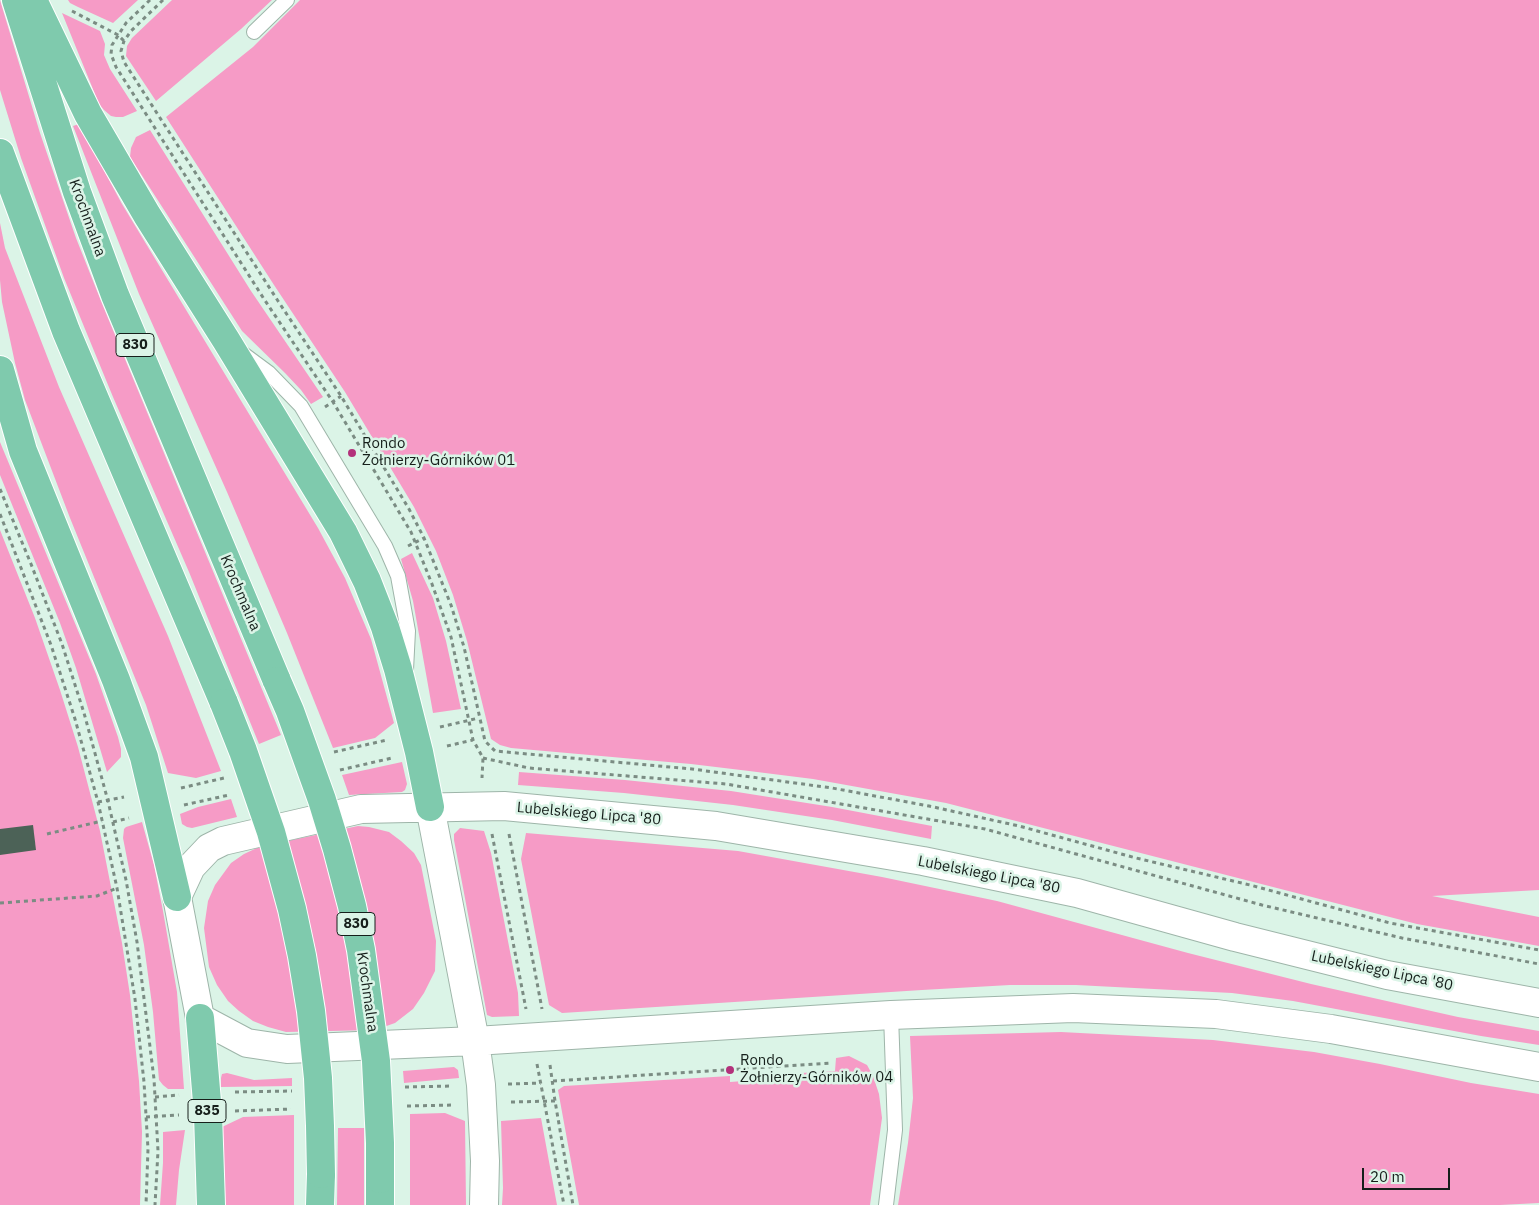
<!DOCTYPE html>
<html>
<head>
<meta charset="utf-8">
<style>
  body { margin:0 }
  #map { position:relative; width:1539px; height:1205px; overflow:hidden; background:#dbf4e7; font-family:"IBM Plex Sans",sans-serif }
  canvas { display:block }
  .scale { position:absolute; left:1362px; top:1168px; width:88px; height:22px; box-sizing:border-box; border:2px solid #161f1b; border-top:0; padding-left:6px; font-size:15px; line-height:18px; white-space:nowrap; color:#161f1b; -webkit-text-stroke:4px #dbf4e7; paint-order:stroke }
</style>
</head>
<body>
<div id="map">
<canvas width="1539" height="1205"></canvas>
<div class="scale">20 m</div>
</div>
<script>
const context = document.querySelector('canvas').getContext('2d');
context.lineJoin = 'round';
function fill(path, color) { context.fillStyle = color; context.fill(path, 'evenodd'); }
const shape = rows => new Path2D(rows.map(r => 'M' + r).join(''));
function stroke(path, color, width, dash) { context.strokeStyle = color; context.lineWidth = width; context.lineCap = dash ? 'butt' : 'round'; context.setLineDash(dash || []); context.stroke(path); }
function label(font, color, halo, rows, align = 'center') {
  context.font = font + ' "IBM Plex Sans",sans-serif'; context.lineWidth = 5; context.setLineDash([]); context.textBaseline = 'middle'; context.strokeStyle = halo; context.fillStyle = color; for (const [text, x, y, turn = 0] of rows) {
    context.save(); context.translate(x, y); context.rotate((+turn || 0) * Math.PI / 180); context.textAlign = isNaN(turn) ? turn : align; if (halo) context.strokeText(text, 0, 0); context.fillText(text, 0, 0); context.restore();
  }
}
fill(shape([
  [0,0,40,133,76,238,103,306,281,735,259,744,189,572,113,397,64,278,21,158,0,90],
  [68,0,138,0,113,23,78,7,70,3],
  [172,0,272,0,241,29,156,101,126,56,127,46,132,38],
  [300,0,1539,0,1539,890,1432,896,1539,917,1539,946,1417,924,946,803,813,779,749,771,691,764,511,748,500,745,491,739,467,641,453,595,436,551,414,507,345,392,274,285,166,117,253,47],
  [62,13,100,31,105,44,104,55,110,69,137,111,123,117,116,117,111,116,104,110,99,104],
  [79,124,122,204,318,528,345,578,371,639,394,723,375,738,333,748,287,633,227,492,139,294,73,126],
  [150,130,251,291,323,397,311,404,301,390,285,373,242,331,130,157,131,148,136,137],
  [0,223,5,248,59,387,168,636,221,771,196,778,168,773,146,705,70,518,25,400,15,363,2,302,0,280],
  [0,442,96,674,118,737,121,749,121,757,107,772,76,668,60,623,0,475],
  [0,530,35,618,60,690,78,747,100,831,122,943,130,995,139,1081,142,1132,140,1205,0,1205],
  [412,553,433,598,446,641,461,709,433,713,413,601,401,559],
  [402,762,407,784,405,790,402,792,349,795,342,775],
  [519,772,625,780,731,791,832,807,932,826,931,839,832,820,733,805,624,793,518,785],
  [231,799,237,817,192,828,187,827,182,824,180,814,198,807],
  [142,822,154,865,163,911,177,992,184,1089,168,1089,163,1085,159,1080,153,1012,144,945,123,838,124,829,126,827],
  [358,826,369,827,389,832,401,841,414,853,421,865,436,941,435,971,424,993,413,1009,395,1023,375,1030,286,1032,268,1027,253,1021,239,1011,228,1001,217,985,209,967,204,928,208,901,215,885,231,863,244,854,259,847],
  [460,828,484,831,491,853,518,993,519,1016,492,1017,487,1015,454,840,454,834],
  [526,833,738,851,882,877,997,901,1188,953,1311,984,1458,1017,1539,1031,1539,1045,1481,1036,1293,1001,1232,993,1076,985,1010,985,922,990,562,1013,549,1005,521,859],
  [1061,1032,1213,1040,1314,1052,1380,1064,1471,1083,1539,1094,1539,1203,1500,1205,898,1205,908,1143,913,1098,910,1036],
  [849,1056,867,1065,873,1076,879,1094,882,1118,870,1205,579,1205,558,1090,564,1086,730,1076,730,1082,784,1078,784,1074,835,1071,836,1058],
  [454,1067,458,1070,459,1078,404,1083,403,1071],
  [227,1073,254,1080,292,1078,292,1086,221,1087,221,1078,222,1074],
  [445,1113,465,1121,466,1205,410,1205,410,1114],
  [294,1115,294,1205,225,1205,222,1127,243,1117],
  [541,1118,557,1205,502,1205,503,1188,501,1121],
  [338,1128,364,1128,364,1205,337,1205],
  [185,1130,179,1170,176,1205,160,1205,163,1163,163,1132]
]), '#f69bc6');
fill(shape([
  [33,825,36,850,0,855,0,829]
]), '#4c6257');
const lane = shape([
  [254,32,287,0],
  [242,353,269,373,301,406,385,546,398,576,408,631,406,670],
  [886,1205,895,1130,891,1015]
]);
const secondary = shape([
  [430,807,475,1041,481,1085,485,1161,484,1205],
  [1539,1003,1387,975,1235,937,1077,893,923,861,716,826,504,806,361,809,223,841,209,848,191,867,177,897,200,1018,247,1043,287,1049,475,1041,891,1015,1073,1008,1216,1014,1331,1029,1539,1067]
]);
const primary = shape([
  [16,0,77,192,115,295,277,681],
  [33,0,88,114,147,215,226,340,343,532,367,581,385,627,398,669,419,752,430,807],
  [0,153,66,331,224,703],
  [0,370,23,451,116,680,144,757,177,897],
  [200,1018,208,1114,211,1205],
  [320,1205,321,1174],
  [380,1205,380,1179]
]);
stroke(lane, '#9eb5a9', 16);
stroke(secondary, '#9eb5a9', 30);
stroke(primary, '#fff', 30);
stroke(shape([
  [150,0,126,23,112,45,111,54,116,67,264,299,333,402,411,532,432,584,451,637,473,740,483,758,482,778],
  [163,0,131,31,124,41,121,51,124,62,278,301,341,396,409,509,424,538,451,605,464,647,485,741,495,751,692,769,832,788,929,806,1019,826,1136,858,1250,885,1390,923,1539,950],
  [72,11,118,35,124,41],
  [325,407,341,396],
  [0,489,31,564,62,644,84,713,108,801,126,880,137,942,154,1079,158,1151,155,1205],
  [0,514,51,645,75,719,98,802,117,888,135,999,144,1082,148,1149,146,1205],
  [408,546,424,538],
  [440,727,479,718],
  [447,746,473,740],
  [334,752,387,740],
  [483,758,529,768,726,784,985,829,1262,905,1402,938,1539,964],
  [340,770,392,758],
  [181,788,224,778],
  [98,802,124,797],
  [184,805,229,795],
  [113,822,129,818],
  [47,834,102,821],
  [492,834,526,1009],
  [509,834,542,1009],
  [0,903,97,896,117,888],
  [537,1064,564,1205],
  [550,1065,555,1101,573,1205],
  [553,1081,832,1063],
  [508,1084,541,1083],
  [405,1087,452,1086],
  [235,1092,292,1091],
  [155,1097,179,1095],
  [511,1102,555,1101],
  [407,1106,453,1105],
  [235,1111,291,1109],
  [146,1117,179,1115]
]), '#7b8c83', 3, [4, 4]);
stroke(lane, '#fff', 14);
stroke(secondary, '#fff', 28);
stroke(primary, '#7fcaad', 28);
const primaryBridge = shape([
  [277,681,290,711,322,800,337,849,352,906,361,950,376,1061,380,1143,380,1179],
  [224,703,243,751,271,832,292,909,302,956,311,1011,318,1078,320,1126,321,1174]
]);
stroke(primaryBridge, '#fff', 30, []);
stroke(primaryBridge, '#7fcaad', 28);
for (const [x, y, r, color] of [
  [352,453,5,"#b3317b"],
  [730,1070,5,"#b3317b"]
]) { const dot = new Path2D(); dot.arc(x, y, r, 0, 2 * Math.PI); context.fillStyle = color; context.fill(dot); stroke(dot, '#dbf4e7', 2); }
for (const [x, y, w] of [
  [135,345,38],
  [356,924,38],
  [207,1111,38]
]) { const box = new Path2D(); box.roundRect(x - w / 2, y - 11.5, w, 23, 4); context.fillStyle = '#dbf4e7'; context.fill(box); stroke(box, '#161f1b', 1); }
label('bold 14px', '#161f1b', null, [
  ["830",135,345],
  ["830",356,924],
  ["835",207,1111]
]);
label('15px', '#161f1b', '#dbf4e7', [
  ["Krochmalna",87,218,70],
  ["Krochmalna",240,593,67],
  ["Lubelskiego Lipca '80",589,814,5],
  ["Lubelskiego Lipca '80",989,875,11],
  ["Lubelskiego Lipca '80",1382,971,12],
  ["Krochmalna",367,992,82]
]);
label('15px', '#161f1b', '#dbf4e7', [
  ["Rondo",362,444],
  ["Żołnierzy-Górników 01",362,461],
  ["Rondo",740,1061],
  ["Żołnierzy-Górników 04",740,1078]
], 'left');
</script>
</body>
</html>
